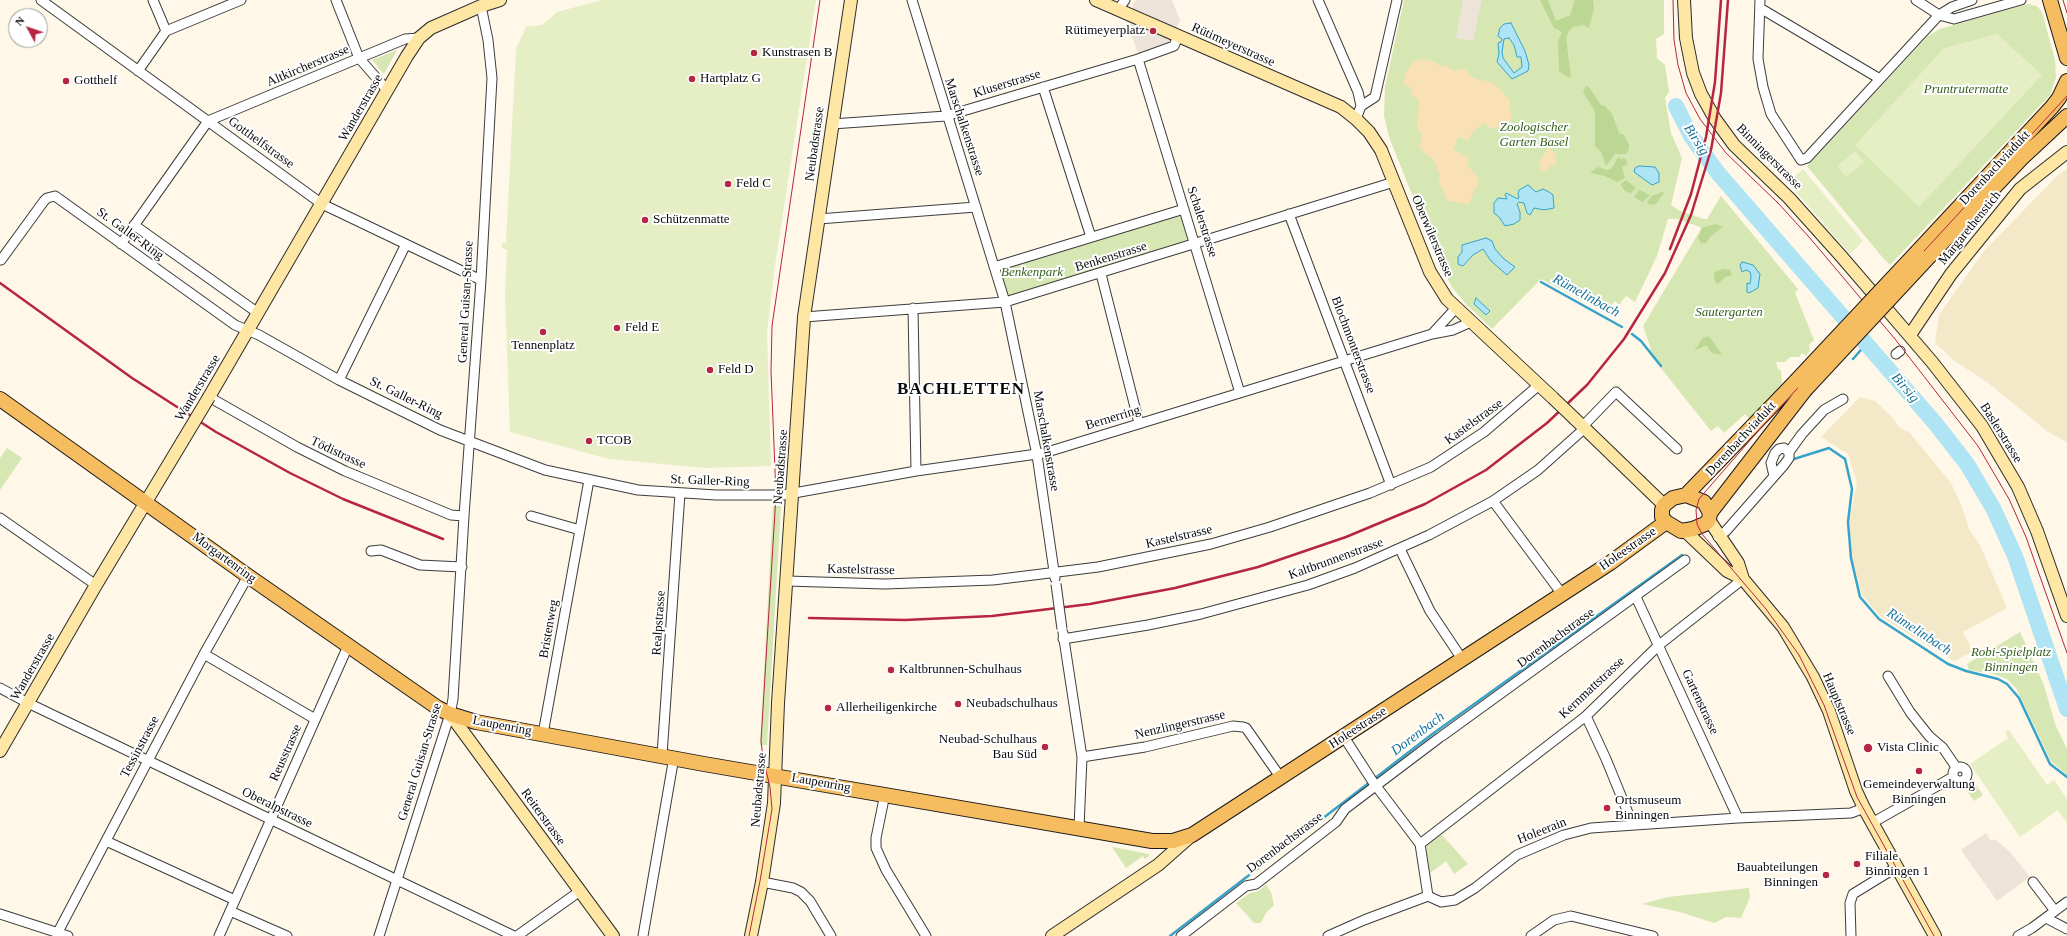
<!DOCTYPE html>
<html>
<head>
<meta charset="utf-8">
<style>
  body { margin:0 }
  #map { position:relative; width:2067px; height:936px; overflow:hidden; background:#fff7e7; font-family:Georgia,serif }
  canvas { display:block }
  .north { position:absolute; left:8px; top:8px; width:40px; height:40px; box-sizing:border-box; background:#fff; border:1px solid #9d9d9d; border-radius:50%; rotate:310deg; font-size:11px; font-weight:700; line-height:16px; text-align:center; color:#0a0a0a }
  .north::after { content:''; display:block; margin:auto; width:14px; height:18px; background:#b62642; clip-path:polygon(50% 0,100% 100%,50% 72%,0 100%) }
</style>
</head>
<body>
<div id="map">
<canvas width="2067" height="936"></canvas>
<div class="north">N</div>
</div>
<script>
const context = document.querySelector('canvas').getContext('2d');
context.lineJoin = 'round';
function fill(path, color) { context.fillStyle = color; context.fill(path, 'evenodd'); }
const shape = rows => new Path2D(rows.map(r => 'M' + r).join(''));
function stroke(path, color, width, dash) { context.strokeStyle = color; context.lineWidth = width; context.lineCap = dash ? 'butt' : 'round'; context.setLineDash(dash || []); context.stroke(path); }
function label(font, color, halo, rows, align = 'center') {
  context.font = font + ' Georgia,serif'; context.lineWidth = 4; context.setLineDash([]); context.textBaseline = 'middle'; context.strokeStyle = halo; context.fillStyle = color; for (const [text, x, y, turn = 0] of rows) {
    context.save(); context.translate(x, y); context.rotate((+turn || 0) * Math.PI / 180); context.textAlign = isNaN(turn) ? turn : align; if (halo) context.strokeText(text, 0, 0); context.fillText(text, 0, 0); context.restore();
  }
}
fill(shape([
  [2067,169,2067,442,2048,432,1987,382,1956,362,1935,343,1939,315,1984,251,2059,174],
  [1860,397,1875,401,1892,417,1899,427,1909,432,1951,483,1961,504,1969,529,1980,545,2007,608,1963,632,1973,651,1954,661,1881,617,1862,595,1852,559,1849,525,1857,482,1848,454,1821,437]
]), '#f3e9c9');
fill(shape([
  [1404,0,1664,0,1664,34,1656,39,1657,58,1665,65,1669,92,1665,98,1671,133,1682,158,1671,205,1680,211,1704,219,1707,219,1721,196,1798,289,1795,293,1814,340,1809,345,1810,351,1806,356,1802,353,1799,357,1790,357,1785,362,1776,362,1778,369,1781,371,1782,388,1750,419,1745,414,1724,433,1718,426,1711,431,1648,352,1651,349,1643,326,1701,229,1700,227,1677,219,1668,219,1657,256,1635,302,1626,296,1619,305,1615,301,1610,307,1595,307,1541,279,1492,329,1465,303,1452,287,1441,267,1389,137,1384,116,1385,87],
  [2028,4,2037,6,2042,12,2055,60,2056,77,2050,95,1890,265,1883,258,1807,166,1928,36,1940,29],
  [397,50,384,74,372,60],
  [1182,206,1194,243,1007,302,995,263],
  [7,448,22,458,0,490,0,458],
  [773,506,781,506,767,745,760,745],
  [2020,632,2044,685,2055,724,2067,749,2067,775,2051,761,2016,688,2007,679,1993,674,1969,670,1967,664],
  [1973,781,1983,795,1974,801,1964,787],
  [1440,833,1468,864,1454,874,1446,861,1429,874,1426,846],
  [1112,847,1149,854,1149,856,1145,859,1143,856,1126,868],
  [1266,885,1271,892,1274,905,1266,913,1261,923,1254,923,1236,903,1250,893,1259,891],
  [1749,888,1750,897,1741,918,1726,917,1714,923,1680,912,1642,904,1668,897]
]), '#d6e7b3');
fill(shape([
  [1540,0,1548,0,1556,21,1568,16,1571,17,1570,15,1575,0,1593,0,1594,9,1589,28,1577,22,1582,26,1573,27,1569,31,1566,38,1571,77,1567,77,1559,71,1558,41,1562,32,1554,28],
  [1586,86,1589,87,1601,105,1605,106,1612,114,1619,133,1624,135,1629,145,1628,152,1625,154,1615,154,1606,166,1601,152,1595,146,1595,115,1594,110,1583,92],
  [1618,157,1621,159,1625,158,1628,164,1622,167,1625,178,1617,182,1605,176,1590,173,1598,167,1607,170,1611,169],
  [1626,180,1636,188,1631,193,1625,191,1620,184],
  [1639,190,1650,195,1642,202,1634,197],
  [1665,191,1656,204,1651,205,1647,203,1652,196],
  [1716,224,1723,227,1711,236,1706,243,1701,243,1698,238,1702,228],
  [1723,269,1730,270,1732,274,1730,276,1725,277,1718,284,1715,282,1714,272],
  [1709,336,1722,355,1712,353,1706,345,1694,351,1703,338]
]), '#bcd793');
fill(shape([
  [1423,59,1435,62,1440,66,1446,66,1454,71,1466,69,1468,74,1474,78,1493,83,1509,99,1512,118,1506,125,1492,129,1483,123,1471,134,1469,140,1458,137,1453,149,1469,158,1467,165,1478,177,1478,182,1469,204,1447,201,1438,179,1440,176,1434,160,1420,149,1421,133,1417,129,1419,100,1411,94,1412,88,1403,84,1405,74,1413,62],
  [1548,148,1556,154,1556,164,1549,167,1548,171,1540,171,1541,167,1539,163]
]), '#f9e0b5');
fill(shape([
  [602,0,816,0,775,265,767,332,771,466,706,468,609,459,510,432,505,294,507,250,502,248,502,243,506,243,516,49,526,27,542,25,557,12],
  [1997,34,2042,75,1919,207,1855,145,1944,48],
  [1855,151,1864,162,1846,177,1837,166],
  [1803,169,1863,241,1850,254,1788,183],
  [2009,730,2047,785,2054,780,2067,799,2067,823,2058,810,2020,837,1970,764,2008,738,2005,732]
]), '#e6eec5');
fill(shape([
  [1136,0,1172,0,1180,21,1170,44,1139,56,1126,21],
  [1463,0,1482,0,1473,41,1456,38],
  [1986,833,1991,841,1995,839,2011,853,2030,877,1997,901,1961,850]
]), '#ece4d9');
const water = shape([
  [1511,23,1525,51,1529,65,1528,71,1512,79,1497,62,1499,54,1498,43,1501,42,1502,39,1498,36,1500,28,1504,24,1511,23],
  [1509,38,1514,45,1517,57,1521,57,1522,67,1514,73,1503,58,1502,52,1504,39,1509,38],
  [1639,166,1655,167,1659,173,1659,182,1652,185,1634,172,1635,168,1639,166],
  [1528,185,1536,192,1543,189,1549,192,1553,195,1554,208,1544,210,1534,208,1530,215,1527,213,1524,203,1519,202,1517,204,1520,212,1520,220,1514,224,1505,226,1499,217,1494,213,1494,203,1498,198,1507,199,1505,195,1506,193,1518,199,1519,197,1518,194,1519,190,1528,185],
  [1486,238,1492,241,1495,249,1504,259,1515,267,1507,275,1491,261,1483,249,1473,255,1463,266,1458,264,1458,257,1462,252,1462,245,1486,238],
  [1742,262,1753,265,1760,274,1758,288,1749,293,1747,292,1747,283,1750,284,1751,276,1750,272,1746,270,1742,272,1740,265,1742,262],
  [1476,298,1490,311,1486,315,1474,304,1476,298]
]);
fill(water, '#aee4f4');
stroke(water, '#36a4ca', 1);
stroke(shape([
  [1541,282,1622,327],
  [1632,334,1641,341,1661,366],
  [1853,359,1866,344],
  [1794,459,1829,448,1845,459,1852,489,1848,522,1851,558,1860,597,1879,619,1948,664,1966,671,1998,679,2007,684,2019,698,2050,764,2067,777],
  [1170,936,1431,735,1682,555]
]), '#36a4ca', 2.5);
stroke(shape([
  [1676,106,1691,136,1718,173,1935,423,1967,464,1993,508,2015,556,2067,709]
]), '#aee4f4', 16);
const street = shape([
  [41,0,322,204,481,280],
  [153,0,166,31],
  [336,0,359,58,387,90],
  [912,0,1005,302,1037,455,1055,578],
  [1318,0,1358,92,1361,106,1356,119],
  [1760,0,1758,59,1763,87,1771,114,1801,160,1807,158,1939,15,1952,7,1972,0],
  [1916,0,1939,15,1954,19,2021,0],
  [1760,8,1880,79],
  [1118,10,1125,0],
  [1138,59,1240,393],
  [138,71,166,31,241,0],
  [1043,87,1091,237],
  [1361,106,1375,97,1397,0],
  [832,124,946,116,1138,59,1174,46,1178,36],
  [1289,214,1391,485],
  [818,219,976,207],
  [134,225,258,313],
  [121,244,208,121,405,39,419,38],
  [1,260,44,201,47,198,55,196,235,325,259,335,339,380,440,430,545,470,638,490,716,495,783,495,916,471,1044,453,1432,334,1453,330,1471,322],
  [994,267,1184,209],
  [1101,274,1139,423],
  [913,308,916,471],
  [804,317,1005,302,1394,182],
  [1432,334,1456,308],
  [1896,354,1900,351],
  [339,380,406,244],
  [209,397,297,447,345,471,451,515,464,516],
  [1583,426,1616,392,1677,449],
  [1774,476,1771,463,1775,453,1779,449,1784,448,1789,452],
  [1493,501,1562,594],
  [531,516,580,530],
  [0,518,96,585],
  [1718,537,1726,531,1784,465,1789,458,1789,452,1802,434,1824,410,1843,399],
  [1400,549,1430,611,1462,659],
  [371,551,381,550,420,565,462,567],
  [787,581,885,584,993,580,1098,567,1211,544,1270,527,1370,493,1431,467,1484,432,1539,385],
  [1636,597,1738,818],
  [1063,633,1082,757,1079,828],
  [1063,639,1148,625,1201,614,1308,585,1355,568,1429,535,1493,501,1538,470,1585,428],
  [204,654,315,719],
  [1888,676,1910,712,1929,736,1943,748,1956,767],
  [0,688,28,703,514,936],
  [1586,716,1606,759,1633,825],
  [543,734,589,480],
  [1442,736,1685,560],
  [1344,737,1373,782,1420,844,1428,896,1441,902,1455,900,1475,888,1517,855,1564,835,1591,828,1738,818,1851,813,1864,808],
  [662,755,680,493],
  [1082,757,1145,747,1233,726,1243,727,1246,728,1281,778],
  '1953 774a7 7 0 1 1 14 0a7 7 0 1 1-14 0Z',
  [885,794,876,838,876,848,886,870,926,936],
  [1872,823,1953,777],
  [106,841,235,900],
  [1420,844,1586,716,1659,645,1743,579],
  [762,882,793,888,801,892,810,901,831,936],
  [2033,882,2055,911],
  [230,911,287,936],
  [0,914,68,936],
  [2046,918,2067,929],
  [58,932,204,654,248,576],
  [219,936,348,646],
  [379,936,450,714,453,699,464,516,481,280,492,78,488,40,481,6],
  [517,936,580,891],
  [643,936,674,757],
  [1181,936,1246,886,1256,884,1336,822,1345,809,1439,738],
  [1328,936,1364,920,1428,896],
  [1531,936,1554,920,1571,916,1653,936],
  [1851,936,1850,903,1853,894,1897,867],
  [2018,936,2032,928,2067,902]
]);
const secondary = shape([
  [1096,0,1341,107,1356,119,1369,132,1381,150,1430,272,1447,299,1553,398],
  [1684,0,1686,38,1693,73,1701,94,1715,119,1734,145,1789,198,1841,256,1932,362,1982,426,2018,487,2037,531,2067,616],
  [1910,335,1951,274,2020,189,2067,152],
  [209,397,407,56,419,38,431,28,481,6,500,0],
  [1575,419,1664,505],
  [1709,520,1738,563,1743,579,1783,627,1813,677,1829,711,1856,791,1864,808,1935,936],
  [1685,531,1727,571,1743,579],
  [450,714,613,936],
  [0,751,96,585,182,442],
  [751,936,762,882,774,803,778,703,804,317,851,0],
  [1052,936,1158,865,1192,835]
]);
const primary = shape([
  [2050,0,2067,58],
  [1917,252,2052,107,2059,98,2067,81],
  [1926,260,2021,159,2067,116],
  [0,399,248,576,438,708,450,714,476,722,704,764,1152,841,1173,841,1192,835,1610,563,1666,522],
  [1686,495,1796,381],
  [1686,495,1704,502,1710,513,1709,520,1705,524,1693,529,1681,531,1666,522,1662,517,1662,510,1664,505,1673,498,1686,495],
  [1710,513,1805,390]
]);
stroke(street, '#3d3d3d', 11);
stroke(secondary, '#2c2c2c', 14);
stroke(primary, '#1b1b1b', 16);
stroke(street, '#fff', 9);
stroke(secondary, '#fee7a4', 12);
stroke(primary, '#f6bc60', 14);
stroke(shape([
  [1673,0,1674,40,1678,65,1686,93,1700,119,1726,153,1778,203,1809,237,1895,339,1978,446,2009,499,2026,537,2067,653],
  [2063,0,2067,13],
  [749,936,760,881,772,809,770,787,763,758,761,741,776,495,771,371,772,326,820,0],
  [1934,936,1857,797,1824,705,1799,655,1766,609,1702,534,1697,524,1696,510,1699,499,1705,492,1759,430,2067,96]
]), '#b62642', 1);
stroke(shape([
  [1670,249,1691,194,1706,137,1715,82,1721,0],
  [0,283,132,378,216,432,290,473,343,499,443,539],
  [809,618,905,620,992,616,1090,604,1175,588,1258,567,1346,537,1425,504,1486,470,1547,423,1587,385,1624,339,1665,273,1691,215,1711,150,1721,93,1728,0]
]), '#b62642', 2.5);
const streetBridge = shape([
  [1056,584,1062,629]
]);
const secondaryBridge = shape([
  [1553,398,1575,419],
  [182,442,209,397]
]);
const primaryBridge = shape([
  [1796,381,1917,252],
  [1805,390,1926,260]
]);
stroke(streetBridge, '#3d3d3d', 11, []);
stroke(secondaryBridge, '#2c2c2c', 14, []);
stroke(primaryBridge, '#1b1b1b', 16, []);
stroke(streetBridge, '#fff', 9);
stroke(secondaryBridge, '#fee7a4', 12);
stroke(primaryBridge, '#f6bc60', 14);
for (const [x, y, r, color] of [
  [1153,31,4,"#b62642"],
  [754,53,4,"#b62642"],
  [692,79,4,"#b62642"],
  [66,81,4,"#b62642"],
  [728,184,4,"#b62642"],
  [645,220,4,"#b62642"],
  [617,328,4,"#b62642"],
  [543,332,4,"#b62642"],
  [710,370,4,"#b62642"],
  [589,441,4,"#b62642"],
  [891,670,4,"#b62642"],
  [958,704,4,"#b62642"],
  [828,708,4,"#b62642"],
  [1045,747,4,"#b62642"],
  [1868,748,5,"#b62642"],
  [1919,771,4,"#b62642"],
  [1607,808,4,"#b62642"],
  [1857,864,4,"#b62642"],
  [1826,875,4,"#b62642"]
]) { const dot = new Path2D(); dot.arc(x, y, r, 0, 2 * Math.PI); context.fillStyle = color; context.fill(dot); stroke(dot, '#fff', 1.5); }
label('13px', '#0a0a0a', '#fff', [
  ["Rütimeyerplatz",1145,31,"right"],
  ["Kunstrasen B",762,53],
  ["Hartplatz G",700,79],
  ["Gotthelf",74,81],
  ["Feld C",736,184],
  ["Schützenmatte",653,220],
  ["Feld E",625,328],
  ["Tennenplatz",543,346,"center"],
  ["Feld D",718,370],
  ["TCOB",597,441],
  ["Kaltbrunnen-Schulhaus",899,670],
  ["Neubadschulhaus",966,704],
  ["Allerheiligenkirche",836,708],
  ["Neubad-Schulhaus",1037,740,"right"],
  ["Bau Süd",1037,755,"right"],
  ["Vista Clinic",1877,748],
  ["Gemeindeverwaltung",1919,785,"center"],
  ["Binningen",1919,800,"center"],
  ["Ortsmuseum",1615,801],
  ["Binningen",1615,816],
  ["Filiale",1865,857],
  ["Binningen 1",1865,872],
  ["Bauabteilungen",1818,868,"right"],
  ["Binningen",1818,883,"right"]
], 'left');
label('13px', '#0a0a0a', '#fff', [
  ["Rütimeyerstrasse",1233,45,24],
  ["Altkircherstrasse",308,66,-23],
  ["Kluserstrasse",1007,84,-17],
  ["Wanderstrasse",361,108,-60],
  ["Marschalkenstrasse",964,127,72],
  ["Gotthelfstrasse",261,143,36],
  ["Neubadstrasse",815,144,-82],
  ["Binningerstrasse",1769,157,45],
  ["Dorenbachviadukt",1995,168,-47],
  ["Schalerstrasse",1202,222,72],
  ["Margarethenstich",1970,228,-51],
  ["St. Galler-Ring",130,234,36],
  ["Oberwilerstrasse",1432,236,67],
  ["Benkenstrasse",1111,257,-17],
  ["General Guisan-Strasse",466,302,-87],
  ["Blochmonterstrasse",1353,345,69],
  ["Wanderstrasse",198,388,-59],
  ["St. Galler-Ring",406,398,26],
  ["Bernerring",1113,418,-17],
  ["Kastelstrasse",1474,422,-36],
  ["Baslerstrasse",2001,433,58],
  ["Dorenbachviadukt",1741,439,-47],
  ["Marschalkenstrasse",1046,441,80],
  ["Tödistrasse",338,453,25],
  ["Neubadstrasse",781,467,-86],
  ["St. Galler-Ring",710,481,2],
  ["Kastelstrasse",1179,537,-13],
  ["Holeestrasse",1628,549,-35],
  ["Morgartenring",224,558,36],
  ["Kaltbrunnenstrasse",1336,559,-20],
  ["Kastelstrasse",861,570,1],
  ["Realpstrasse",659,623,-86],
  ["Bristenweg",549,629,-80],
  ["Dorenbachstrasse",1556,638,-36],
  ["Wanderstrasse",33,667,-60],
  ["Kernmattstrasse",1592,688,-43],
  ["Gartenstrasse",1700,702,65],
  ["Hauptstrasse",1839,704,67],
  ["Nenzlingerstrasse",1180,725,-13],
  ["Laupenring",502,726,11],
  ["Holeestrasse",1358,728,-33],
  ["Tessinstrasse",140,747,-62],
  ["Reusstrasse",286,753,-66],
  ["General Guisan-Strasse",420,762,-73],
  ["Laupenring",821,783,10],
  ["Neubadstrasse",759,790,-85],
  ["Oberalpstrasse",277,808,26],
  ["Reiterstrasse",543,817,54],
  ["Holeerain",1542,831,-21],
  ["Dorenbachstrasse",1285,843,-37]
]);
label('italic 13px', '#345f1d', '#fff', [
  ["Pruntrutermatte",1966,90],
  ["Zoologischer",1534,128],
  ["Garten Basel",1534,143],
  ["Benkenpark",1032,273],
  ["Sautergarten",1729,313],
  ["Robi-Spielplatz",2011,653],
  ["Binningen",2011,668]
]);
label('italic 14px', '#177298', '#fff', [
  ["Birsig",1696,140,57],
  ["Rümelinbach",1586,296,29],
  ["Birsig",1905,388,49],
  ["Rümelinbach",1919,632,33],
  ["Dorenbach",1418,734,-37]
]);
context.letterSpacing = '1px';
label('bold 17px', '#0a0a0a', '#fff', [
  ["BACHLETTEN",961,390]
]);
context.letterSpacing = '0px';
</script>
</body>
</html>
